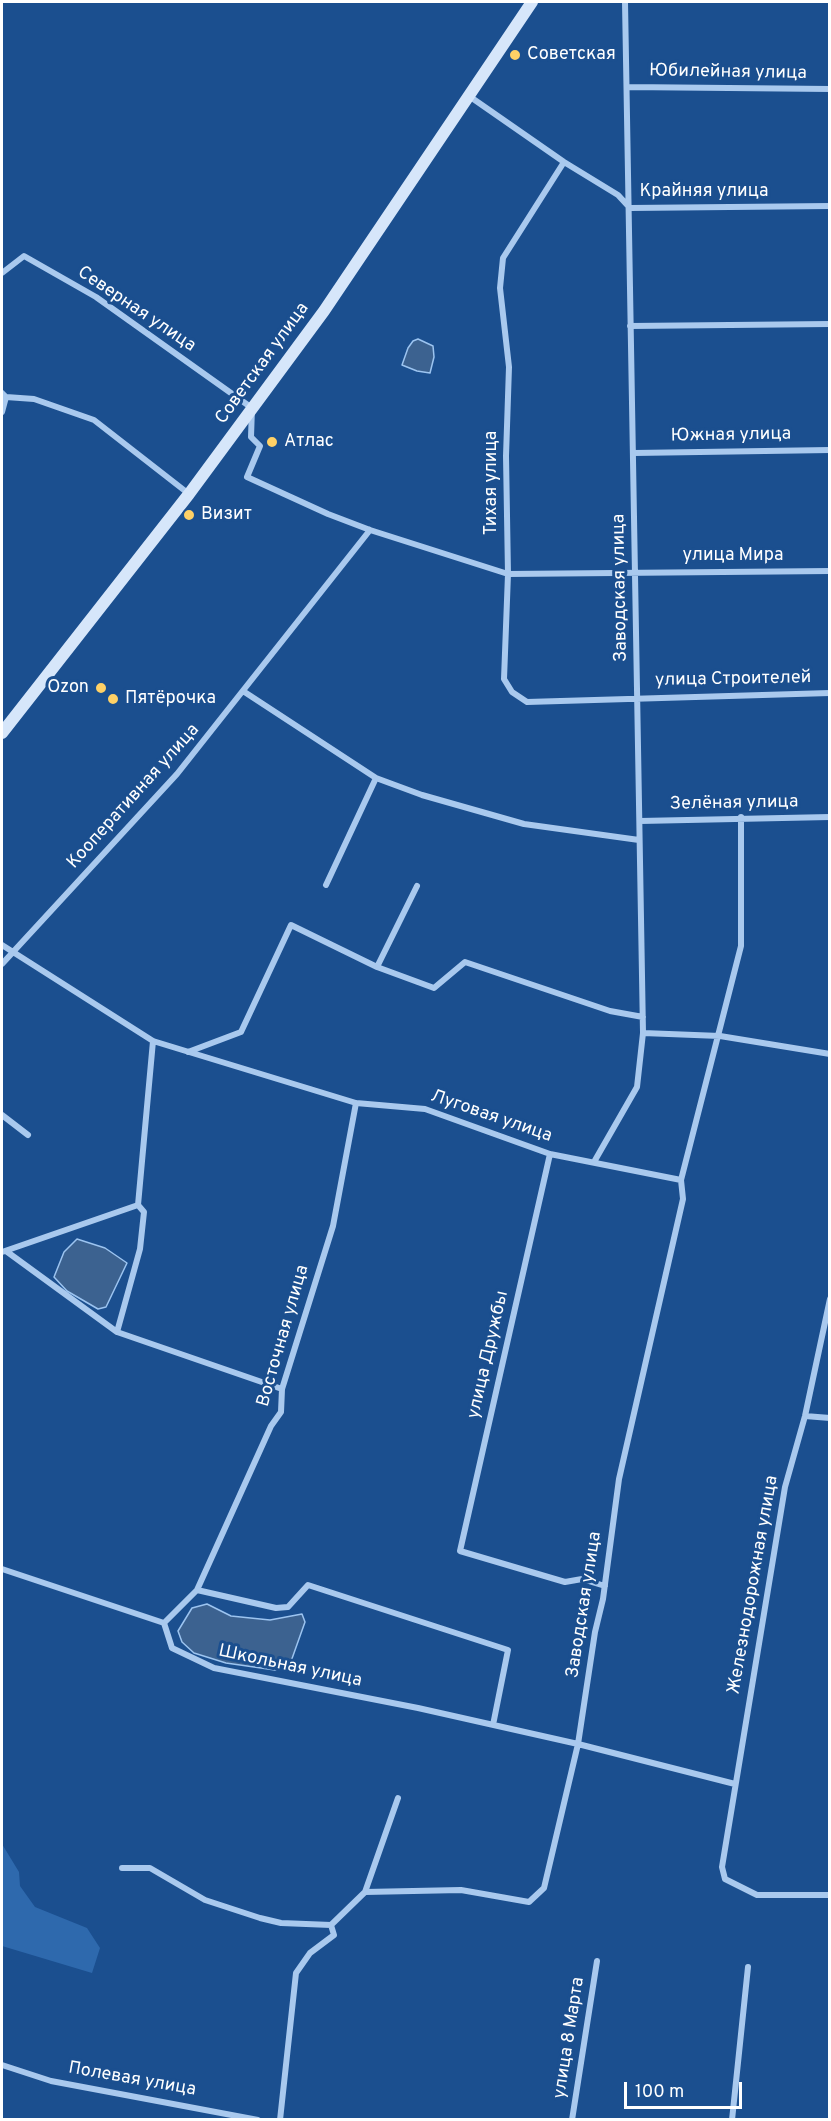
<!DOCTYPE html>
<html>
<head>
<meta charset="utf-8">
<style>
  body { margin:0 }
  #map { position:relative; width:831px; height:2121px; overflow:hidden; background:#1b4f8f; font-family:Overpass,sans-serif }
  canvas { display:block }
  .frame { position:absolute; inset:0; border:3px solid #fff; pointer-events:none }
  .scale { position:absolute; left:624px; top:2082px; width:118px; height:27px; box-sizing:border-box; border:3px solid #fff; border-top:0; padding-left:8px; font-size:18px; line-height:21px; white-space:nowrap; color:#fff; -webkit-text-stroke:4px #1b4f8f; paint-order:stroke }
</style>
</head>
<body>
<div id="map">
<canvas width="831" height="2121"></canvas>
<div class="frame"></div>
<div class="scale">100 m</div>
</div>
<script>
const context = document.querySelector('canvas').getContext('2d');
context.lineJoin = 'round';
function fill(path, color) { context.fillStyle = color; context.fill(path, 'evenodd'); }
const shape = rows => new Path2D(rows.map(r => 'M' + r).join(''));
function stroke(path, color, width, dash) { context.strokeStyle = color; context.lineWidth = width; context.lineCap = dash ? 'butt' : 'round'; context.setLineDash(dash || []); context.stroke(path); }
function label(font, color, halo, rows, align = 'center') {
  context.font = font + ' Overpass,sans-serif'; context.lineWidth = 6; context.setLineDash([]); context.textBaseline = 'middle'; context.strokeStyle = halo; context.fillStyle = color; for (const [text, x, y, turn = 0] of rows) {
    context.save(); context.translate(x, y); context.rotate((+turn || 0) * Math.PI / 180); context.textAlign = isNaN(turn) ? turn : align; if (halo) context.strokeText(text, 0, 0); context.fillText(text, 0, 0); context.restore();
  }
}
fill(shape([
  [2,1844,19,1872,20,1886,35,1907,87,1928,100,1948,92,1973,2,1946]
]), '#2e69ad');
const water = shape([
  [418,339,433,346,434,357,430,373,417,371,402,365,408,348,413,341,418,339],
  [77,1239,105,1248,127,1263,106,1307,98,1309,67,1291,54,1277,64,1252,77,1239],
  [207,1604,231,1616,270,1620,302,1614,305,1622,289,1667,275,1670,226,1663,194,1653,182,1642,178,1631,192,1608,207,1604]
]);
fill(water, '#3c6290');
stroke(water, '#9cc4f0', 1.5);
stroke(shape([
  [627,87,830,89],
  [469,96,564,162,618,195,630,208,830,206],
  [564,162,503,258,500,288,509,367,506,456,508,574,504,679,512,692,527,702,830,693],
  [2,273,24,256,96,297,252,408,251,437,260,446,247,477,328,514,370,530,508,574,830,571],
  [630,326,830,324],
  [2,393,6,397,34,399,94,420,189,494],
  [2,412,6,397],
  [634,453,830,450],
  [243,691,376,778,422,795,524,824,639,840],
  [640,821,830,817],
  [326,885,376,778],
  [2,945,153,1041,356,1103,425,1109,550,1154,681,1180],
  [2,964,177,774,370,530],
  [377,967,417,886],
  [643,1033,720,1036,830,1054],
  [188,1052,241,1032,291,925,377,967,434,988,465,962,610,1011,643,1017],
  [2,1115,28,1135],
  [550,1154,460,1551,565,1582,582,1579,605,1586],
  [594,1162,637,1087,643,1033,625,2],
  [6,1251,117,1332,282,1389],
  [2,1252,138,1205,153,1041],
  [830,1299,805,1416,785,1487,722,1867,725,1879,757,1895,830,1895],
  [117,1332,140,1249,144,1212,138,1205],
  [805,1416,830,1418],
  [2,1569,164,1623],
  [197,1590,276,1608,288,1607,308,1585,508,1650,493,1725],
  [164,1623,172,1648,214,1668,418,1708,578,1744,735,1784],
  [164,1623,197,1590,271,1426,281,1412,282,1389,333,1226,356,1103],
  [122,1868,150,1868,205,1900,260,1918,281,1923,331,1925],
  [365,1892,398,1798],
  [2,2065,51,2081,258,2120],
  [280,2120,296,1973,310,1953,334,1935,331,1925,365,1892,461,1890,529,1902,544,1888,578,1744,595,1632,603,1599,619,1479,683,1199,681,1180,741,946,741,817],
  [572,2120,597,1961],
  [732,2120,748,1967]
]), '#a9c9ee', 6);
stroke(shape([
  [2,733,189,494,324,311,532,2]
]), '#d6e6fa', 12);
for (const [x, y, r, color] of [
  [515,55,6,"#ffd166"],
  [272,442,6,"#ffd166"],
  [189,515,6,"#ffd166"],
  [101,688,6,"#ffd166"],
  [113,699,6,"#ffd166"]
]) { const dot = new Path2D(); dot.arc(x, y, r, 0, 2 * Math.PI); context.fillStyle = color; context.fill(dot); stroke(dot, '#1b4f8f', 2); }
label('18px', '#fff', '#1b4f8f', [
  ["Советская",527,55],
  ["Атлас",284,442],
  ["Визит",201,515],
  ["Ozon",89,688,"right"],
  ["Пятёрочка",125,699]
], 'left');
label('18px', '#fff', '#1b4f8f', [
  ["Юбилейная улица",728,73,1],
  ["Крайняя улица",704,192],
  ["Северная улица",136,310,34],
  ["Советская улица",263,364,-54],
  ["Южная улица",731,436,-1],
  ["Тихая улица",492,483,-90],
  ["улица Мира",733,556],
  ["Заводская улица",621,588,-91],
  ["улица Строителей",733,680,-1],
  ["Кооперативная улица",134,797,-48],
  ["Зелёная улица",734,804,-1],
  ["Луговая улица",491,1117,19],
  ["Восточная улица",284,1336,-74],
  ["улица Дружбы",489,1355,-77],
  ["Железнодорожная улица",754,1585,-80],
  ["Заводская улица",585,1605,-81],
  ["Школьная улица",290,1667,12],
  ["улица 8 Марта",570,2038,-81],
  ["Полевая улица",132,2080,10]
]);
</script>
</body>
</html>
